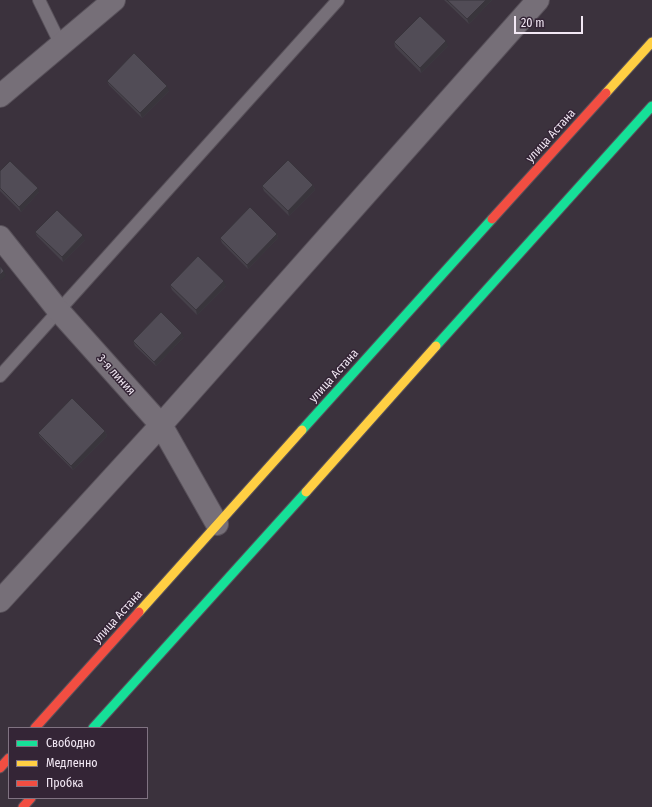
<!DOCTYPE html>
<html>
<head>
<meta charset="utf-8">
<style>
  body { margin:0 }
  #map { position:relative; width:652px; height:807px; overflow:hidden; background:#3b323d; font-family:"Fira Sans Condensed",sans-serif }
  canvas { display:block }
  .legend { position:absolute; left:8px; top:727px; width:140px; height:72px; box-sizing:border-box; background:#342536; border:1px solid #807382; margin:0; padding:5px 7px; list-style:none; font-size:12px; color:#f2e8f4 }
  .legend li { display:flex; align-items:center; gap:8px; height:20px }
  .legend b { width:20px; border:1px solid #807382 }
  .scale { position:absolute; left:514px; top:16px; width:69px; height:18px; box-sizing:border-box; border:2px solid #f2e8f4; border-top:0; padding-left:5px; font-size:12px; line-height:14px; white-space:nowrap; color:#f2e8f4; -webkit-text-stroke:3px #342536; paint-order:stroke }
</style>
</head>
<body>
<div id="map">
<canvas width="652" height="807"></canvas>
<ul class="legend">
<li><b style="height:5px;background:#16e098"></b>Свободно</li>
<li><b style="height:5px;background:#ffcf43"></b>Медленно</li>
<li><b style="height:5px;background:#f24e42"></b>Пробка</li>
</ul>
<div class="scale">20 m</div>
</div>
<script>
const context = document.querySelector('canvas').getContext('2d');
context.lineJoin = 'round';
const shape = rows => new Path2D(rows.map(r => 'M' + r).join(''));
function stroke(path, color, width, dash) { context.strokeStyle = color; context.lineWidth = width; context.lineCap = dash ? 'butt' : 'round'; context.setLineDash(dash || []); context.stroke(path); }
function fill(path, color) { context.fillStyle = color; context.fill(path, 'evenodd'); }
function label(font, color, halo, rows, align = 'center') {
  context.font = font + ' "Fira Sans Condensed",sans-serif'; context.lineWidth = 3; context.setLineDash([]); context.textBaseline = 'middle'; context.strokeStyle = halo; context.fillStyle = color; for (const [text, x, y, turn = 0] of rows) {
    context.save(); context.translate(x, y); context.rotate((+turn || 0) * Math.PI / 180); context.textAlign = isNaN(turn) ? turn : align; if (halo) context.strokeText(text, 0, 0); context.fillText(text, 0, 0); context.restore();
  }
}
const lane = shape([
  [39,0,61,45],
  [0,376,338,0]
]);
const street = shape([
  [0,96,114,0],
  [0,237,58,310,161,425,217,524],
  [0,601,161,425,538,0]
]);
const fast = shape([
  [436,346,652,106],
  [302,430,492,219],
  [93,728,306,492]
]);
const slow = shape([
  [606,93,652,42],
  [306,492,436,346],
  [139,612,302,430]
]);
const jam = shape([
  [492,219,606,93],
  [35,728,139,612],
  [0,768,9,758],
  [23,807,31,798]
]);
stroke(lane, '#58515a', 14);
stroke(street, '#58515a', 24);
stroke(fast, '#58515a', 11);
stroke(slow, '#58515a', 11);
stroke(jam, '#58515a', 11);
stroke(lane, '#766f78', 12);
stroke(street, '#766f78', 22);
stroke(fast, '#16e098', 9);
stroke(slow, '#ffcf43', 9);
stroke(jam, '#f24e42', 9);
fill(shape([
  [444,0,492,0,469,24],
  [394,42,448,46,421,73,395,47],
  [107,81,169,91,142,118,109,85],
  [0,171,39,192,21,212,0,191],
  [313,185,315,190,289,216,264,191,262,186],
  [35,232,85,240,63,262,37,236],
  [277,234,278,238,248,269,222,243,220,238],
  [170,285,226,286,197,315,172,290],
  [184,337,156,366,135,346,133,341],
  [105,431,107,436,73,470,40,437,38,433]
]), '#46414a');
fill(shape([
  [486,0,492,0,469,24,467,19],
  [446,41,448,46,421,73,420,68],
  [167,86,169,91,142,118,140,113],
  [313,185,315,190,289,216,288,211],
  [38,188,39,192,21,212,19,207],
  [277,234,278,238,248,269,247,265],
  [83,235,85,240,63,262,62,257],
  [4,271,6,276,0,281,0,275],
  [224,281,226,286,197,315,196,310],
  [182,333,184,337,156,366,154,362],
  [105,431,107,436,73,470,71,466]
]), '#39353c');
const building = shape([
  [447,0,486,0,467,19,447,0],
  [420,16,446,41,420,68,394,42,420,16],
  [134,53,167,86,140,113,107,81,134,53],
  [288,160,313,185,288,211,262,186,288,160],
  [10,161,38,188,19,207,0,188,0,171,10,161],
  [250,207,277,234,247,265,220,238,250,207],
  [57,210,83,235,62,257,35,232,57,210],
  [198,256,224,281,196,310,170,285,198,256],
  [0,266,4,271,0,275,0,266],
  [161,312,182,333,154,362,133,341,161,312],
  [72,398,105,431,71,466,38,433,72,398]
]);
fill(building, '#514c56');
stroke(building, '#39353c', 1);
label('12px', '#f2e8f4', '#342536', [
  ["улица Астана",551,136,-48],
  ["3-я линия",116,375,48],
  ["улица Астана",334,376,-48],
  ["улица Астана",118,617,-48]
]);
</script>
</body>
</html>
